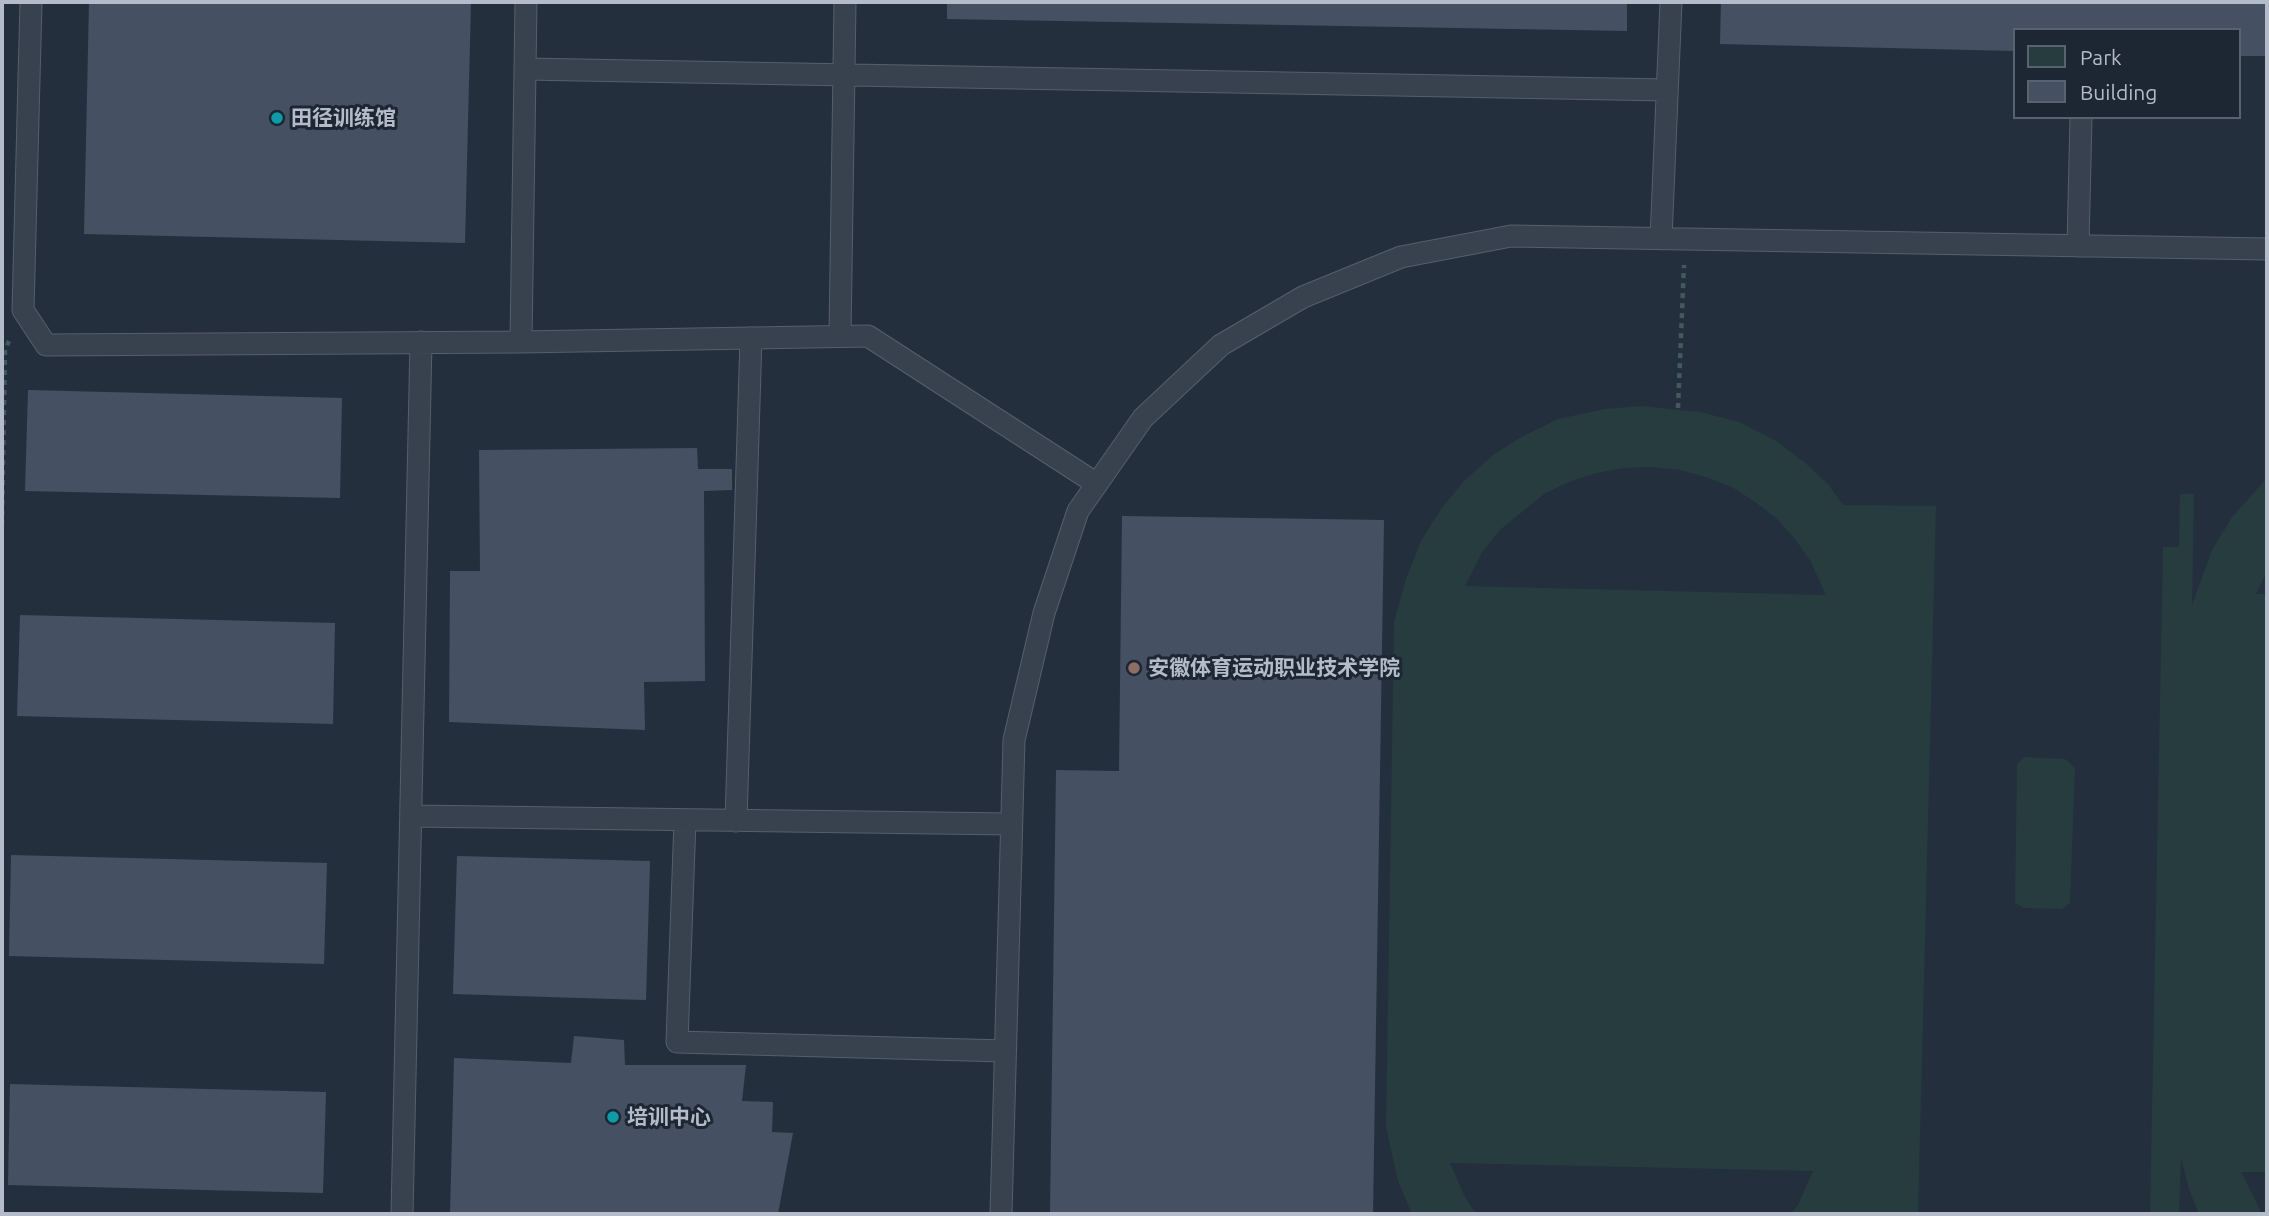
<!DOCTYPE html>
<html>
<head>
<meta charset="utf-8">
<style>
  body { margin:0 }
  #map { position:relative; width:2269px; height:1216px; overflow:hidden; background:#242f3e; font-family:Ubuntu,sans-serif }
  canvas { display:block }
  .frame { position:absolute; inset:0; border:4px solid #b4bcc9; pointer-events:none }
  .legend { position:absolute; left:2013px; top:28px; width:228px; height:91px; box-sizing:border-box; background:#1d2633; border:2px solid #59626f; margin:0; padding:9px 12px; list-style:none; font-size:21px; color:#b4bcc9 }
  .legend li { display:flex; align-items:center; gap:14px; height:35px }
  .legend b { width:35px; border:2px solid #59626f }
</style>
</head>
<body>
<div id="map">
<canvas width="2269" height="1216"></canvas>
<div class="frame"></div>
<ul class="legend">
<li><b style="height:19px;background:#263c3f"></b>Park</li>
<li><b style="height:19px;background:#455162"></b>Building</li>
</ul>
</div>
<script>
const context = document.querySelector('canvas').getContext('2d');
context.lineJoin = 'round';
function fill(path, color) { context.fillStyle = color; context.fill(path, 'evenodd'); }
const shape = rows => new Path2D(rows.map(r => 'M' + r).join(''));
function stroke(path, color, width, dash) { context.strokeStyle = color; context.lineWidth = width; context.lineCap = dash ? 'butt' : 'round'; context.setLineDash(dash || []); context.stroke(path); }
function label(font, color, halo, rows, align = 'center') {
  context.font = font + ' Ubuntu,"Noto Sans SC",sans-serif'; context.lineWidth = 6; context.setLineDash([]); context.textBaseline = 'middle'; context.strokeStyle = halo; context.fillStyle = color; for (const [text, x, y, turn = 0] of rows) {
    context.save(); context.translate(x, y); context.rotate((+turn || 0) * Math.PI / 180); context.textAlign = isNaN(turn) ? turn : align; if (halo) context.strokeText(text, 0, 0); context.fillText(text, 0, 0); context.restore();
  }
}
fill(shape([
  [1641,406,1700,412,1739,422,1776,441,1804,462,1828,484,1843,505,1936,506,1918,1214,1791,1214,1798,1205,1813,1171,1450,1163,1465,1197,1476,1214,1412,1214,1398,1181,1386,1127,1394,622,1407,576,1421,541,1441,509,1464,481,1493,455,1523,436,1558,419,1605,409],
  [1652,467,1680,470,1706,477,1732,487,1755,502,1777,519,1795,539,1811,562,1826,595,1465,586,1482,552,1500,530,1544,494,1569,482,1596,473,1624,468],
  [2267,478,2267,571,2256,594,2267,594,2267,1172,2241,1172,2262,1214,2199,1214,2189,1189,2181,1158,2179,1214,2150,1214,2163,547,2179,547,2180,494,2194,494,2192,605,2212,550,2232,517],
  [2024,757,2065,759,2075,768,2070,903,2062,909,2024,908,2015,903,2017,764]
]), '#263c3f');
fill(shape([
  [89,2,471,2,465,243,84,234],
  [947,2,1627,2,1627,31,947,19],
  [1721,2,2267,2,2267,56,2239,56,2239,30,2015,30,2015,51,1720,44],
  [28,390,342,398,340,498,25,491],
  [697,448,698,469,732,469,732,490,704,491,705,681,644,682,645,730,449,722,450,571,480,571,479,450],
  [1122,516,1384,520,1373,1214,1050,1214,1056,770,1119,771],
  [20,615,335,623,333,724,17,716],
  [11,855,327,863,324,964,9,956],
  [457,856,650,861,646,1000,453,994],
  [574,1036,624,1040,625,1065,746,1065,742,1101,773,1102,772,1132,793,1133,778,1214,450,1214,454,1058,571,1063],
  [10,1084,326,1092,323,1193,8,1185]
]), '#455162');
const lane = shape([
  [31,2,23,310,46,345,521,342,868,336,1097,484],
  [525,69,1667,90],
  [1661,239,1671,2],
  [2078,246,2081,117],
  [840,336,845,2],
  [521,342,526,2],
  [411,816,1011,824],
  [685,820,677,1042,1005,1051],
  [736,821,751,338],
  [402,1214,421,342],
  [1001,1214,1014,740,1044,613,1078,511,1143,418,1221,345,1303,297,1401,257,1511,236,2267,249]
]);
stroke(lane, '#565f6c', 23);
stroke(shape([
  [1678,408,1684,265],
  [2,525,5,350,9,341]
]), '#44595c', 4.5, [5, 5]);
stroke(lane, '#38414e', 21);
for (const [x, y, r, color] of [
  [277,118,7,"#0f9aa8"],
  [1134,668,7,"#8d6e63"],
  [613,1117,7,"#0f9aa8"]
]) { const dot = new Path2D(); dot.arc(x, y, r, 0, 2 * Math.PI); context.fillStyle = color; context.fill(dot); stroke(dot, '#1d2633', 2.5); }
label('bold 21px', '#b4bcc9', '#1d2633', [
  ["田径训练馆",291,118],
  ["安徽体育运动职业技术学院",1148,668],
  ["培训中心",627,1117]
], 'left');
</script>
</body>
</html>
